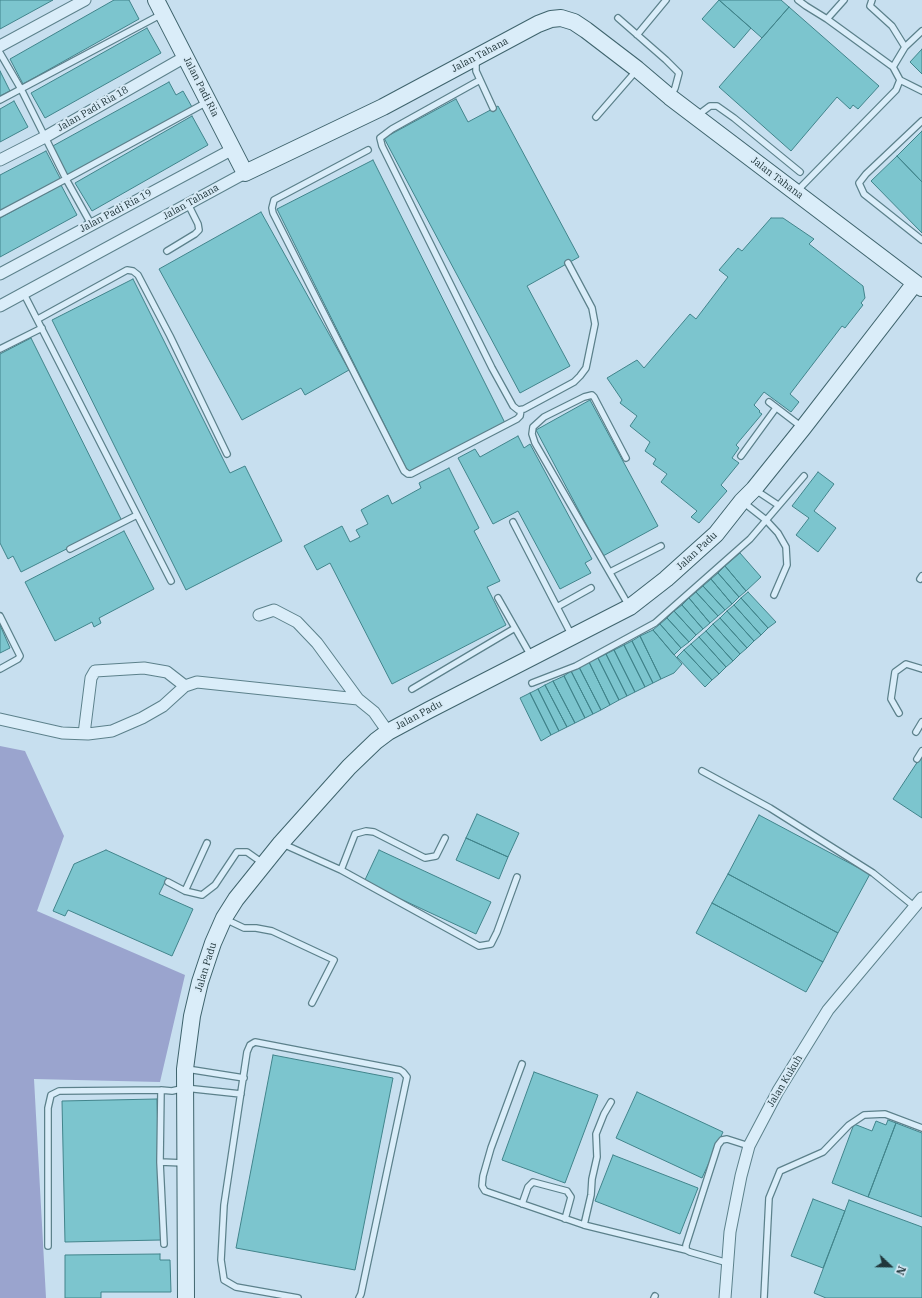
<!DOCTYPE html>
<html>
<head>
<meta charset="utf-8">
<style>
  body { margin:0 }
  #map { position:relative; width:922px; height:1298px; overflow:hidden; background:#c7dfef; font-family:"IBM Plex Serif",serif }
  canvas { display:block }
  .north { position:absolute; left:870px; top:1246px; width:40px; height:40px; -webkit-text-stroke:3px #d7eaf6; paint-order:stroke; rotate:112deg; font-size:11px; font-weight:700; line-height:16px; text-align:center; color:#20363b }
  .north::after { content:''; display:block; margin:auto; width:14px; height:18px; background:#20363b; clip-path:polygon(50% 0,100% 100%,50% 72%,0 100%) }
</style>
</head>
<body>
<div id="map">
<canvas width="922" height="1298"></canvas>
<div class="north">N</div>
</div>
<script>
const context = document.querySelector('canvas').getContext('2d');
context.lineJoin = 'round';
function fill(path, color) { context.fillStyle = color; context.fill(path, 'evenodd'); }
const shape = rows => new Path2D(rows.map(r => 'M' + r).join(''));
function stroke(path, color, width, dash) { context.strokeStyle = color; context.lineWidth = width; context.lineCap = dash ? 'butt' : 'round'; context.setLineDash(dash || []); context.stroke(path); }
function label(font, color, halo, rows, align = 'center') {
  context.font = font + ' "IBM Plex Serif",serif'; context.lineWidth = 4; context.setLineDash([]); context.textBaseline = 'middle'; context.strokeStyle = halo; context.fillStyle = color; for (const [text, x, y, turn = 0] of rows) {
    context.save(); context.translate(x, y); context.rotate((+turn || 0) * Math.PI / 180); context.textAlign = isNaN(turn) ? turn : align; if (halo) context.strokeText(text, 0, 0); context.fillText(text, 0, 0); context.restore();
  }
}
fill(shape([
  [0,746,25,751,64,836,37,911,185,975,160,1082,34,1079,46,1298,0,1298]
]), '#9aa4ce');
const building = shape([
  [0,0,53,0,0,29,0,0],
  [114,0,129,0,139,19,23,84,10,59,114,0],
  [719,0,751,28,734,48,702,19,719,0],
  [719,0,781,0,789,7,762,38,719,0],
  [789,7,879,86,858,109,853,105,850,109,837,97,791,151,719,87,789,7],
  [147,28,161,53,45,118,31,93,147,28],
  [922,49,922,74,910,62,922,49],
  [0,71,10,91,0,96,0,71],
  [169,82,176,95,183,91,192,107,67,177,51,147,169,82],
  [456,99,468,122,498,106,579,257,527,286,570,366,520,393,384,138,456,99],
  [14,101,28,127,0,142,0,109,14,101],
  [192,116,208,145,92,211,75,183,192,116],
  [922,131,922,182,897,156,922,131],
  [46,151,61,180,0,212,0,175,46,151],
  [897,156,922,182,922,233,871,181,897,156],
  [373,160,505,423,408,472,277,209,373,160],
  [61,185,77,215,0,257,0,218,61,185],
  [261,212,349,370,305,395,301,388,242,420,159,269,261,212],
  [771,218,783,218,814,239,809,244,863,286,865,298,861,303,863,305,845,328,842,326,790,394,799,402,791,412,764,392,754,405,760,411,759,412,762,414,736,445,739,448,732,458,739,463,721,485,727,491,699,523,691,517,697,511,661,482,667,474,653,464,656,459,645,451,650,442,630,426,637,416,620,403,622,400,607,378,637,360,644,368,690,314,696,319,728,277,719,270,738,248,742,251,771,218],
  [133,279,230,473,245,466,282,541,186,590,52,320,133,279],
  [31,338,122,521,21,572,13,556,8,559,0,543,0,354,31,338],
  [590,400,658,526,603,556,536,430,590,400],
  [518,436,524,448,530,444,592,559,585,563,591,573,560,589,518,511,493,524,458,458,475,449,480,457,518,436],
  [449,468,479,528,474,531,500,581,487,587,506,625,392,684,330,563,317,570,304,546,342,526,350,542,360,537,356,530,368,524,361,510,388,495,392,504,421,488,419,483,449,468],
  [818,472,834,484,814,511,836,528,818,552,796,535,809,518,792,506,818,472],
  [124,531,154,589,99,618,101,623,94,627,92,622,55,641,25,582,124,531],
  [740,553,761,577,746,591,725,566,740,553],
  [725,566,746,591,739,597,718,573,725,566],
  [718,573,739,597,732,604,711,579,718,573],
  [711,579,732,604,725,610,703,586,711,579],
  [703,586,725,610,718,616,696,592,703,586],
  [696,592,718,616,710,623,689,598,696,592],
  [748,592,776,622,768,628,741,598,748,592],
  [689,598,710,623,703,629,682,605,689,598],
  [741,598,768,628,761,635,734,605,741,598],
  [682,605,703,629,696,635,674,611,682,605],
  [734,605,761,635,754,641,727,611,734,605],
  [674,611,696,635,689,642,667,618,674,611],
  [727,611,754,641,747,648,720,618,727,611],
  [667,618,689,642,681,648,660,624,667,618],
  [720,618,747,648,740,654,713,624,720,618],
  [660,624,681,648,674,655,653,630,660,624],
  [713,624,740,654,733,661,706,631,713,624],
  [0,625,10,648,0,653,0,625],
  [653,630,682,664,674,673,661,679,640,636,653,630],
  [706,631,733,661,726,667,699,637,706,631],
  [640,636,661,679,653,683,632,641,640,636],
  [699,637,726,667,719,674,691,644,699,637],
  [632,641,653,683,645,687,624,645,632,641],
  [691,644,719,674,712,680,684,650,691,644],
  [624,645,645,687,635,692,614,650,624,645],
  [614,650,635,692,627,696,606,654,614,650],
  [684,650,712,680,705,687,677,657,684,650],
  [606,654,627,696,619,700,598,658,606,654],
  [598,658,619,700,610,705,589,662,598,658],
  [589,662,610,705,601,710,579,667,589,662],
  [579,667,601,710,593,714,571,671,579,667],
  [571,671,593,714,585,718,564,676,571,671],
  [564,676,585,718,575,723,553,681,564,676],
  [553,681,575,723,567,727,545,685,553,681],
  [545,685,567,727,559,731,538,689,545,685],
  [538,689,559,731,551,735,530,693,538,689],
  [530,693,551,735,541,741,520,698,530,693],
  [922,755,922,818,893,799,922,755],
  [477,814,519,833,508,857,466,838,477,814],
  [759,815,870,874,838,933,728,874,759,815],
  [466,838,508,857,499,879,456,860,466,838],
  [106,850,167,878,159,894,193,909,172,956,68,910,65,916,53,911,74,864,106,850],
  [379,850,491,902,476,934,364,882,379,850],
  [728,874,838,933,823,962,712,903,728,874],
  [712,903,823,962,806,992,696,933,712,903],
  [273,1055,393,1078,355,1270,236,1248,273,1055],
  [534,1072,598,1095,565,1183,502,1160,534,1072],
  [637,1092,723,1132,702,1178,616,1138,637,1092],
  [157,1099,161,1240,65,1242,62,1101,157,1099],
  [888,1120,896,1123,868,1197,832,1183,854,1124,872,1131,876,1121,886,1125,888,1120],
  [896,1123,922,1133,922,1217,868,1197,896,1123],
  [613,1155,698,1188,680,1234,595,1201,613,1155],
  [813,1199,845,1211,823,1268,791,1256,813,1199],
  [849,1200,922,1227,922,1298,826,1298,814,1293,849,1200],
  [160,1254,160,1260,170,1260,171,1292,101,1292,101,1298,65,1298,65,1255,160,1254]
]);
fill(building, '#7cc5ce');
stroke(building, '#41848b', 1);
const lane = shape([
  [798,0,806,6,827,19,893,67,900,80,922,91],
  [872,0,870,6,892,26,905,47],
  [618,18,666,60,679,73,675,88,671,96],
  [827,19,844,0],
  [637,35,666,0],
  [0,53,21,89,66,179,91,224],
  [476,59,476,71,493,108],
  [893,67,905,47,922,31],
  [480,80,392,129,380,138,382,146,492,368,513,406,518,410,524,409,574,382,580,376,586,368,595,324,592,308,568,263],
  [0,100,162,14],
  [698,115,710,106,717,106,734,118,800,172],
  [596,117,636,71],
  [922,121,866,174,859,183,864,194,922,240],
  [368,150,274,200,272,208,273,213,404,471,408,474,411,474,517,419,520,416,521,410],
  [797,191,896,90,900,80],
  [0,214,66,179,207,102],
  [167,251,195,234,199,230,198,224,188,204],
  [24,294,171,581],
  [38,319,127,270,133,271,138,275,170,336,227,454],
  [0,349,42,328],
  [769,402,803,428],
  [741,456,776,408],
  [626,458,594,397,592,395,584,397,544,417,533,427,532,434,535,443,629,606],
  [754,489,778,505],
  [743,502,766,520,778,533,786,547,787,565,774,595],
  [513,522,572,636],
  [70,549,137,515],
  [610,572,661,546],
  [920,579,922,576],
  [498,598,531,656],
  [557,607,591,588],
  [0,616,20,656,18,659,0,669],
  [532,683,576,666,655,623,750,539,804,476],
  [412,689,515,628],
  [899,713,891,699,895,672,906,664,922,669],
  [916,732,922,722],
  [917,759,922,751],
  [702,771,770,808,873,873,915,907],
  [283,844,341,870,479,946,491,944,497,932,517,877],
  [341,870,355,834,366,831,374,832,425,858,436,856,445,838],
  [168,882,185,891,202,895,215,885,237,852,247,852,264,864],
  [185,891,207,843],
  [225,919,244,928,256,928,272,931,334,960,312,1003],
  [522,1064,491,1148,483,1176,482,1186,485,1191,584,1225,686,1250],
  [187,1069,244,1078],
  [161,1090,172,1091,185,1088,241,1094],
  [160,1162,184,1163],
  [522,1204,528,1187,533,1182,567,1191,571,1197,565,1219],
  [584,1225,591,1195,592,1179,597,1157,596,1134,604,1114,611,1102],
  [48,1246,48,1108,51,1095,59,1091,161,1090,160,1162,164,1244],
  [728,1263,690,1252,686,1250,686,1245,718,1145,722,1140,727,1139,749,1146],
  [298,1298,236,1287,224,1280,221,1260,224,1205,247,1052,250,1045,255,1042,400,1070,403,1072,407,1077,361,1294,359,1298],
  [654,1298,655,1296],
  [764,1298,769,1198,780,1171,823,1152,849,1125,864,1115,885,1114,922,1128]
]);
const street = shape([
  [0,46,85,0],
  [0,160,45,137,185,57],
  [0,274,233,149],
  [0,306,245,173],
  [259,615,274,610,297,622,317,643,358,699,374,712,388,732],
  [0,719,62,733,88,734,112,731,142,718,163,706,185,686,197,682,358,699],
  [84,734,91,678,95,671,144,668,167,672,185,686],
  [725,1298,730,1232,741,1176,749,1146,778,1091,828,1010,922,898]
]);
const secondary = shape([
  [156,0,245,173,383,107,538,24,551,19,561,18,574,22,586,30,637,69,670,97,922,288],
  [186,1298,185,1069,192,1016,200,982,213,943,224,918,236,899,281,843,349,767,376,741,388,732,429,710,630,607,666,579,716,534,742,501,754,489,803,428,915,283]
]);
stroke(lane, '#5c818b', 8);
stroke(street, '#5c818b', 13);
stroke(secondary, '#3f646d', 18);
stroke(lane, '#daedf9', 5.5);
stroke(street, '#daedf9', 11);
stroke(secondary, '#daedf9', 16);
label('10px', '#20363b', '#d7eaf6', [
  ["Jalan Tahana",480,55,-28],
  ["Jalan Padi Ria",201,87,63],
  ["Jalan Padi Ria 18",93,109,-30],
  ["Jalan Tahana",777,178,37],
  ["Jalan Tahana",191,202,-29],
  ["Jalan Padi Ria 19",116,211,-28],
  ["Jalan Padu",697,551,-43],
  ["Jalan Padu",419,715,-28],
  ["Jalan Padu",206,967,-73],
  ["Jalan Kukuh",785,1081,-59]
]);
</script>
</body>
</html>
